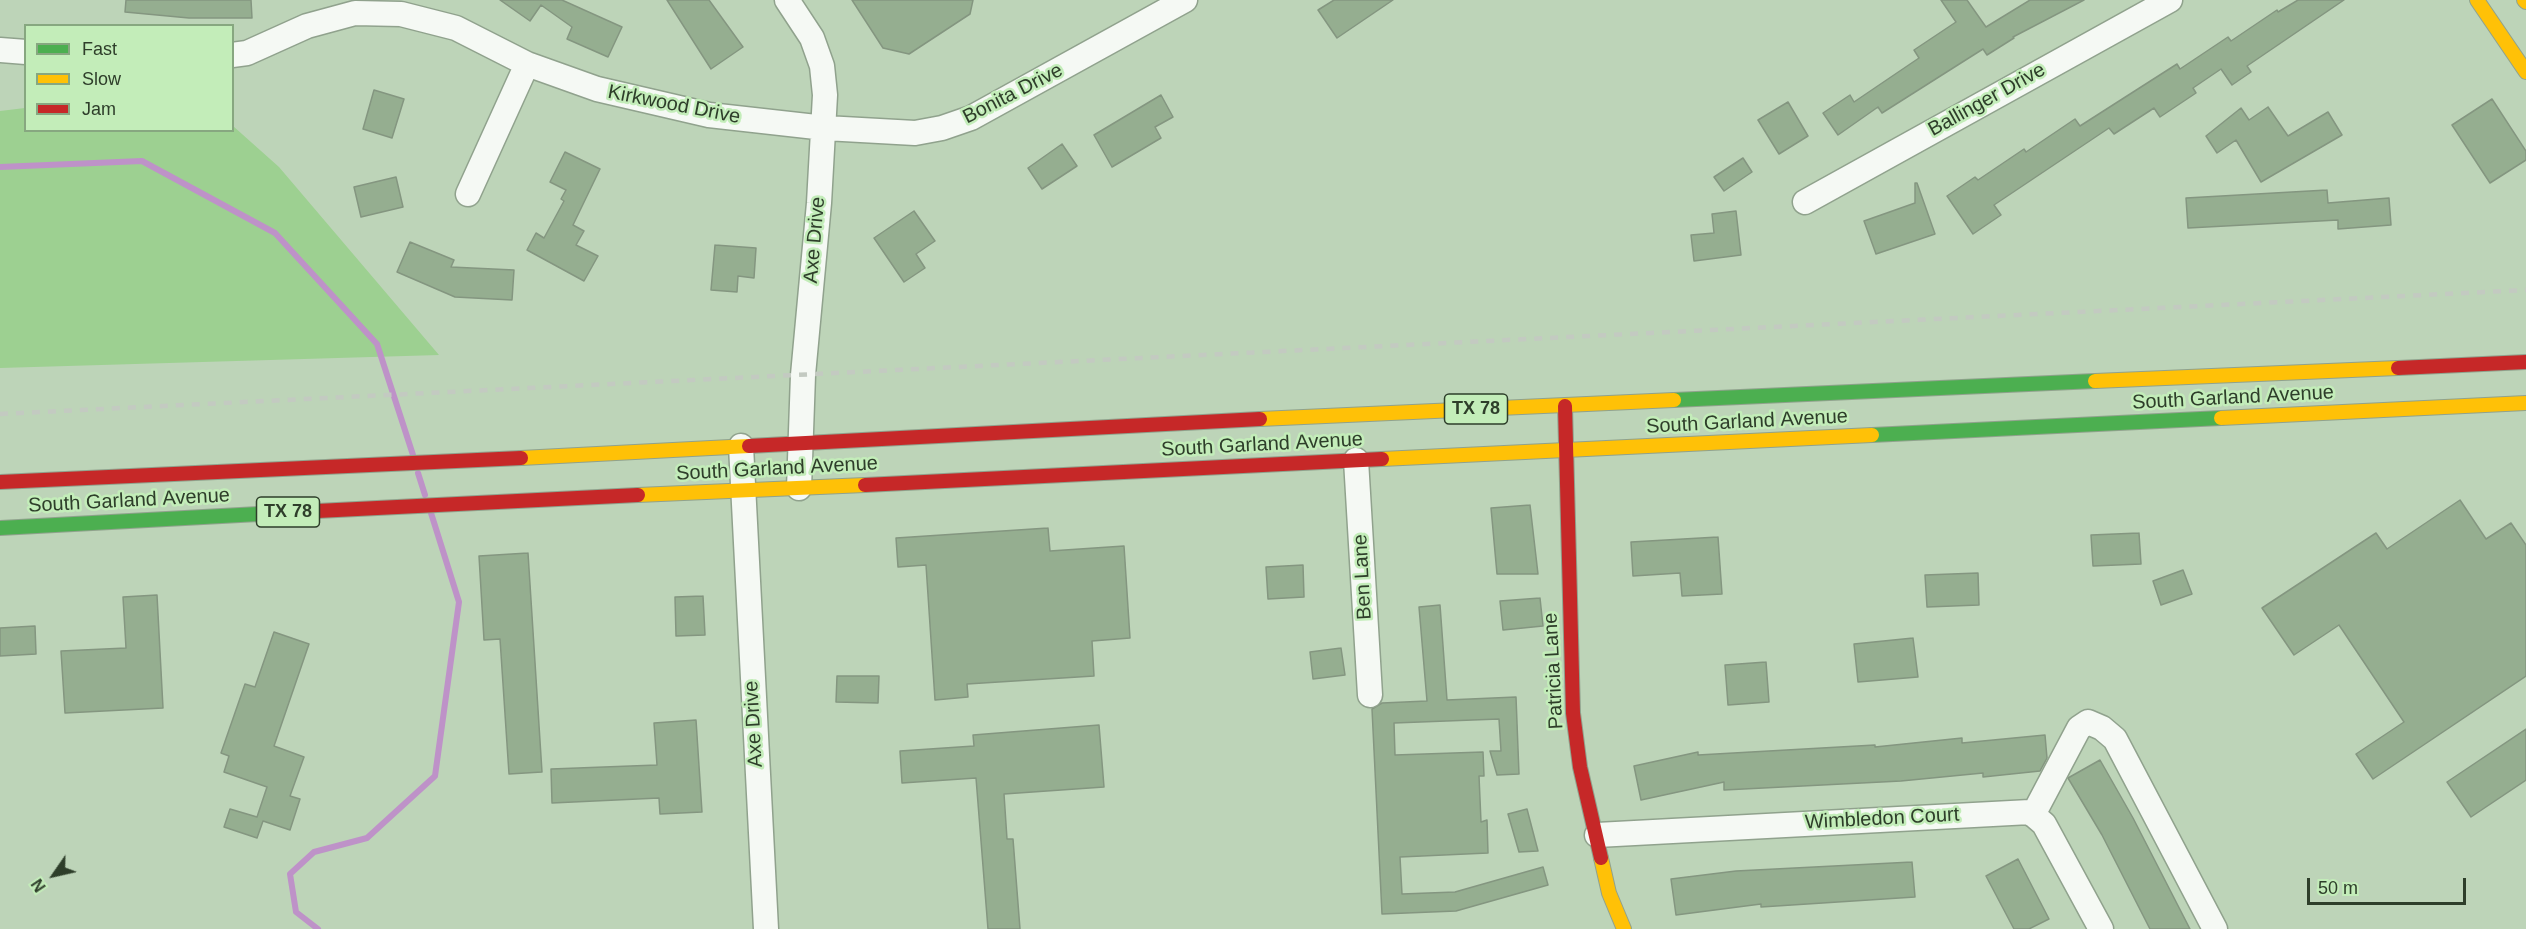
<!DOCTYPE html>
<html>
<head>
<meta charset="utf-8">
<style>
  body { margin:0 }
  #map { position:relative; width:2526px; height:929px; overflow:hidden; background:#bdd4b8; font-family:Arial,sans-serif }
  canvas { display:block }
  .legend { position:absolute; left:24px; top:24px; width:210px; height:108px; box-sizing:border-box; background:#c3edb9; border:2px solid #87a780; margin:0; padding:8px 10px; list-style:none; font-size:18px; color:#2e3e2a }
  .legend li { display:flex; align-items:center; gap:12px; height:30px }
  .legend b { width:30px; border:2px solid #87a780 }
  .north { position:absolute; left:24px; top:845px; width:60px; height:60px; -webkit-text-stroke:4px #c3edb9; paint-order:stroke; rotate:236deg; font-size:16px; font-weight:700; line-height:24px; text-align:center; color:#2e3e2a }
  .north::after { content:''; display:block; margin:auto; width:21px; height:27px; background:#2e3e2a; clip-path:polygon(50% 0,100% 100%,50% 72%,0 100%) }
  .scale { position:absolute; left:2307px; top:878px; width:159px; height:27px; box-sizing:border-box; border:3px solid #2e3e2a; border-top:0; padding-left:8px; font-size:18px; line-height:21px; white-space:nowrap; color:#2e3e2a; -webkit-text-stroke:4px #c3edb9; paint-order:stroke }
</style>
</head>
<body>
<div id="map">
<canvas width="2526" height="929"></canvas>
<ul class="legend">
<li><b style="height:8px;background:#4caf50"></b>Fast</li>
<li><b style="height:8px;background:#ffc107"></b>Slow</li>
<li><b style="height:8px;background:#c62828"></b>Jam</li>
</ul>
<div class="north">N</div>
<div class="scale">50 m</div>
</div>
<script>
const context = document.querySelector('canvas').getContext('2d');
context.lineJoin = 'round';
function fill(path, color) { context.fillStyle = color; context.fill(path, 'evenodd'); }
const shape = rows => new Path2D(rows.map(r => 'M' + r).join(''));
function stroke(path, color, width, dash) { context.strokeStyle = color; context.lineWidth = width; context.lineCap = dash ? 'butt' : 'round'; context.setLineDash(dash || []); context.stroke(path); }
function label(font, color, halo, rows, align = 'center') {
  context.font = font + ' Arial,sans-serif'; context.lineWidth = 5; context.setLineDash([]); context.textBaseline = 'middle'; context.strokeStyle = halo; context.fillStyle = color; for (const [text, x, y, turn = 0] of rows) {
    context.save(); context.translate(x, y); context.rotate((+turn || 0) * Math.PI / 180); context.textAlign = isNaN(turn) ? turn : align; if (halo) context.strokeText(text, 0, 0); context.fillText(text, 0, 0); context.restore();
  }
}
fill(shape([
  [25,108,26,130,232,130,233,126,279,167,439,355,0,368,0,111]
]), '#9dd091');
stroke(shape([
  [0,167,142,161,275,233,377,344,413,455],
  [418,473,425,495],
  [318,929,296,912,290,874,314,852,367,838,435,776,459,602,431,513]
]), '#be92c8', 6);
const building = shape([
  [126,0,251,0,252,18,189,18,125,12,126,0],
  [500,0,562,0,622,27,608,57,567,39,572,27,541,5,530,21,500,0],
  [667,0,709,0,743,47,711,69,667,0],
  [852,0,973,0,970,14,909,54,883,48,852,0],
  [1334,0,1393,0,1337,38,1318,10,1334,0],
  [1941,0,1967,0,1986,27,2030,0,2084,0,2013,37,2014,38,1987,55,1983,49,1882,113,1878,107,1838,135,1823,113,1850,95,1854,102,1919,58,1914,50,1956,22,1941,0],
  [2298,0,2344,0,2247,66,2251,72,2232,85,2221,69,2193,88,2196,93,2160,117,2154,108,2114,134,2109,128,1994,205,2001,215,1973,234,1947,196,1975,177,1978,180,2024,149,2026,152,2075,119,2080,126,2177,64,2180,69,2228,37,2231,41,2277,10,2278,12,2298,0],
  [374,90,404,99,392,138,363,129,374,90],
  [1161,95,1173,117,1155,127,1161,138,1112,167,1094,135,1161,95],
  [2492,99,2526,151,2526,160,2490,183,2452,125,2492,99],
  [1788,102,1808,136,1779,154,1758,120,1788,102],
  [2268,107,2288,136,2328,112,2342,135,2261,182,2236,140,2217,153,2206,136,2241,108,2249,120,2268,107],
  [1062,144,1077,166,1042,189,1028,168,1062,144],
  [565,152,600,169,573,225,584,231,576,245,598,256,584,281,527,250,536,233,544,238,564,201,561,199,566,190,550,182,565,152],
  [1743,158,1752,172,1724,191,1714,177,1743,158],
  [396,177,403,207,361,217,354,187,396,177],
  [1915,183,1917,183,1935,234,1876,254,1864,221,1915,203,1915,183],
  [2327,190,2328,203,2389,198,2391,225,2338,229,2338,220,2188,228,2186,198,2327,190],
  [914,211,935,241,916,254,925,268,904,282,874,238,914,211],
  [1736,211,1741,255,1694,261,1691,235,1714,233,1712,214,1736,211],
  [410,242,454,260,451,267,514,270,512,300,455,297,397,272,410,242],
  [715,245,756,248,754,278,738,276,737,292,711,290,715,245],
  [2460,500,2486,539,2511,523,2526,545,2526,676,2373,779,2356,754,2404,722,2339,625,2294,655,2262,608,2376,533,2387,549,2460,500],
  [1530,505,1538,574,1497,574,1491,508,1530,505],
  [1048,528,1050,551,1124,546,1130,638,1092,641,1094,676,967,684,968,697,935,700,926,565,898,567,896,538,1048,528],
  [2139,533,2141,564,2093,566,2091,535,2139,533],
  [1718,537,1722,594,1682,596,1680,573,1633,576,1631,542,1718,537],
  [528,553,542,772,509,774,500,639,484,640,479,556,528,553],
  [1303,565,1304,597,1268,599,1266,567,1303,565],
  [2183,570,2192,594,2161,605,2153,581,2183,570],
  [1978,573,1979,605,1927,607,1925,575,1978,573],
  [157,595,163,708,65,713,61,651,126,648,123,597,157,595],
  [703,596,705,635,676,636,675,597,703,596],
  [1540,598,1543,626,1503,630,1500,601,1540,598],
  [1440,605,1447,700,1516,697,1519,774,1497,775,1490,751,1501,751,1499,719,1394,723,1395,755,1483,752,1484,776,1479,776,1481,822,1487,820,1488,853,1400,857,1402,894,1455,892,1543,867,1548,885,1456,911,1382,914,1372,709,1382,703,1427,701,1419,607,1440,605],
  [35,626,36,654,0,656,0,628,35,626],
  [274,632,309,644,274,746,304,757,290,796,300,799,290,830,263,821,257,838,224,827,230,809,257,817,267,787,224,772,229,756,221,753,245,684,255,687,274,632],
  [1913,638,1918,677,1858,682,1854,644,1913,638],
  [1341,648,1345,675,1313,679,1310,652,1341,648],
  [1766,662,1769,702,1728,705,1725,665,1766,662],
  [837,676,879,676,878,703,836,702,837,676],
  [696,720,702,812,660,814,659,798,552,803,551,769,657,765,654,723,696,720],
  [1099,725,1104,787,1004,794,1007,839,1013,839,1020,929,988,929,976,778,902,783,900,751,974,746,973,735,1099,725],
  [2526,729,2526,780,2471,817,2447,782,2526,729],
  [2045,735,2047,758,2040,771,1983,777,1983,773,1901,781,1724,790,1724,782,1641,800,1634,766,1698,752,1698,755,1875,745,1875,747,1962,738,1962,743,2045,735],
  [2100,760,2133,818,2190,929,2150,929,2102,835,2068,778,2100,760],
  [1527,809,1538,851,1519,852,1508,814,1527,809],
  [2018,859,2049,919,2029,929,2014,929,1986,876,2018,859],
  [1912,862,1915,897,1761,907,1761,904,1676,915,1671,879,1736,871,1912,862]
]);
fill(building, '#95ae90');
stroke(building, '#849680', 1.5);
const street = shape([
  [787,0,812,38,822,66,825,95,819,203,803,375,799,488],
  [0,50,26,52],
  [232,55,247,53,307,26,355,13,401,14,456,28,527,64,597,89,709,115,825,128,915,133,942,128,971,118,1185,0],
  [468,194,527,64],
  [1805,202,2170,0],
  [741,446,766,929],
  [1356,460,1370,695],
  [2033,815,2079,728,2088,722,2102,728,2115,739,2215,929],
  [1597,835,2030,812,2044,824,2101,929]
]);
const fast = shape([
  [1674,400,2095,381],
  [1872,435,2221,418],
  [0,528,277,513]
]);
const slow = shape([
  [2477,0,2526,72],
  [2524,0,2526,2],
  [2095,381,2398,368],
  [2221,418,2526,403],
  [1260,419,1674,400],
  [521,458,749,446],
  [1382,459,1872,435],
  [638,495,865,485],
  [1601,858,1609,893,1624,929]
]);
const jam = shape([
  [2398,368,2526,362],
  [1565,406,1573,713,1580,767,1601,858],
  [749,446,1260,419],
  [0,482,521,458],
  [865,485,1382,459],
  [277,513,638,495]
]);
stroke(street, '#90a28d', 27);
stroke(fast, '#90a28d', 16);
stroke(slow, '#90a28d', 16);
stroke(jam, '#90a28d', 16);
stroke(street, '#f5f9f4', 24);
stroke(fast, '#4caf50', 14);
stroke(slow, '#ffc107', 14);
stroke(jam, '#c62828', 14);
stroke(shape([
  [0,414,2526,290]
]), '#c3cac1', 4.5, [8, 8]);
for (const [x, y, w] of [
  [1476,409,63],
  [288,512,63]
]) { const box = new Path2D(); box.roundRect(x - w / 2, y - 15, w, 30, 4.5); context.fillStyle = '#c3edb9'; context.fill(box); stroke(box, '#2e3e2a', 1.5); }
label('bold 18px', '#2e3e2a', null, [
  ["TX 78",1476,409],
  ["TX 78",288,512]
]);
label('20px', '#2e3e2a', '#c3edb9', [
  ["Bonita Drive",1013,94,-27],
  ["Ballinger Drive",1987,100,-29],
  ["Kirkwood Drive",674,105,11],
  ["Axe Drive",815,240,-85],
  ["South Garland Avenue",2233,398,-3],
  ["South Garland Avenue",1747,422,-3],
  ["South Garland Avenue",1262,445,-3],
  ["South Garland Avenue",777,469,-3],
  ["South Garland Avenue",129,501,-3],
  ["Ben Lane",1363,577,-93],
  ["Patricia Lane",1554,671,-93],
  ["Axe Drive",754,724,-93],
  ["Wimbledon Court",1882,819,-3]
]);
</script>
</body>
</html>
